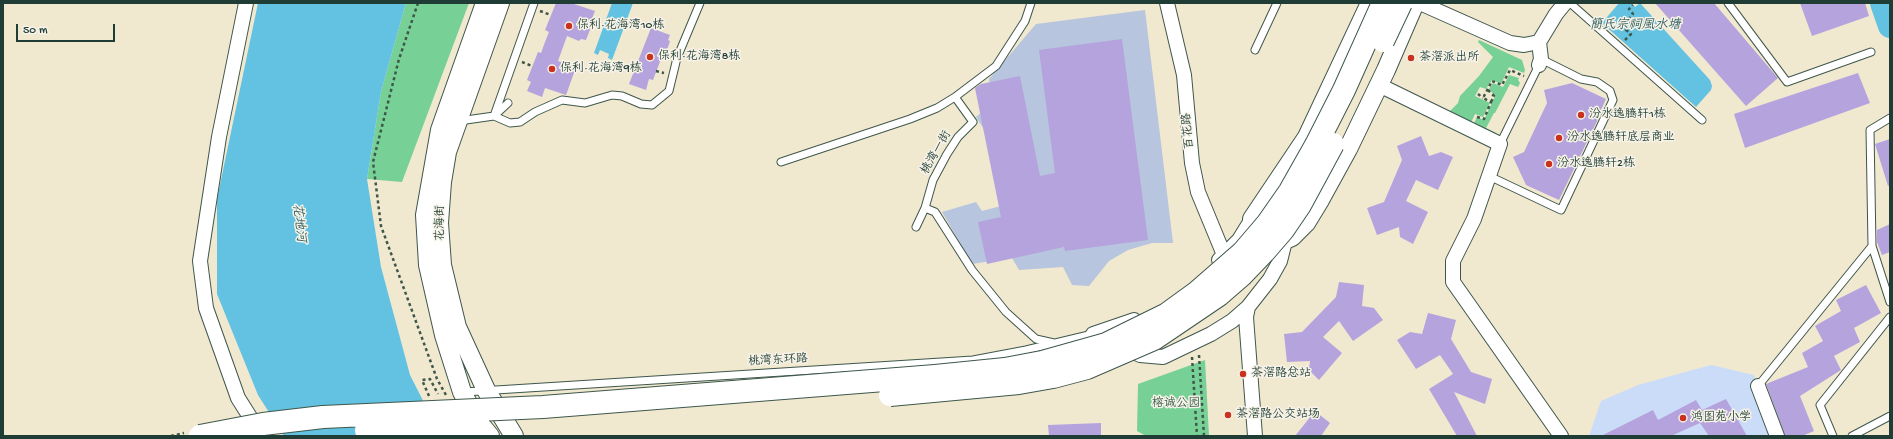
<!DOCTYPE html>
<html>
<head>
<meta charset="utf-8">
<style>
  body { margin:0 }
  #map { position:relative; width:1893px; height:439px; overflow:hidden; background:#f1e8d0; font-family:"Gochi Hand",sans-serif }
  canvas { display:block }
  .frame { position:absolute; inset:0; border:4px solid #1f3d34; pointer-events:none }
  .scale { position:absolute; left:16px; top:24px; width:99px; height:18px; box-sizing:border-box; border:2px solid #1f3d34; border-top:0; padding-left:5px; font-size:12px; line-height:14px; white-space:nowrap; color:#1f3d34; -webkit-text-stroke:3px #f7f3e8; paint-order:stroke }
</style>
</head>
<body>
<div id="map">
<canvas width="1893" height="439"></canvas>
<div class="frame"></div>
<div class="scale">50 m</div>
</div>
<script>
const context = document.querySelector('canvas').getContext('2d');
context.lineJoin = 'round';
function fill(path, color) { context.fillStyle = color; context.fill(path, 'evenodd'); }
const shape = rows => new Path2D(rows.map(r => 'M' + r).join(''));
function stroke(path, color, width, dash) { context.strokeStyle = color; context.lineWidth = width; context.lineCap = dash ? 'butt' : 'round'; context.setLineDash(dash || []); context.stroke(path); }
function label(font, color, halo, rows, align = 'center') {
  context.font = font + ' "Gochi Hand","LXGW WenKai TC",sans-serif'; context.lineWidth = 3; context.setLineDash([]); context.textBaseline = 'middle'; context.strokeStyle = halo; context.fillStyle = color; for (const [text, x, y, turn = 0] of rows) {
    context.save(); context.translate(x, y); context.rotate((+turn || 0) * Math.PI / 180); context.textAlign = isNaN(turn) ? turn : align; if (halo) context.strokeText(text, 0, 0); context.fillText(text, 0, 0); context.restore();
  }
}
fill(shape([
  [1711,365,1754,375,1777,436,1589,436,1601,401,1638,385]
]), '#cbdcf9');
fill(shape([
  [1145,10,1173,243,1152,243,1128,250,1109,261,1089,286,1072,285,1063,267,1019,270,1012,258,972,264,942,212,976,202,982,211,1016,202,1000,154,976,117,993,103,989,79,1036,24]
]), '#b7c5de');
fill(shape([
  [406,3,469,3,402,182,367,179,381,92],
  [1479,40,1522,60,1525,70,1524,73,1509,67,1501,84,1492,80,1486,89,1480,87,1475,96,1490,103,1483,117,1475,114,1470,125,1449,112,1458,103,1460,96,1479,76,1493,57,1478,42],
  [1509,75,1519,78,1518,80,1520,83,1518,87,1510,84,1495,113,1494,113,1486,128,1496,133,1491,135,1472,127,1477,117,1484,120,1495,96,1489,89,1493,83,1503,87],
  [1205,360,1209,436,1146,436,1137,431,1138,384]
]), '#77d095');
fill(shape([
  [258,3,406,3,381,92,367,179,381,267,410,375,441,436,284,436,258,395,217,294,217,199],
  [612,3,633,3,612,60,608,58,609,54,600,50,598,55,594,53],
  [1619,3,1631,3,1635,7,1640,3,1710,80,1712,86,1711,90,1696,107,1602,23]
]), '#63c2e1');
stroke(shape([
  [1882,3,1890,26]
]), '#63c2e1', 24);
fill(shape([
  [556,3,571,3,595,11,591,21,593,22,586,40,581,39,579,41,567,36,558,61,570,65,569,67,575,70,566,95,545,88,542,97,527,91,531,82,527,80,538,52,541,53,545,42,549,32,545,30],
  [1655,3,1714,3,1778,78,1746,106],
  [1800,3,1865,3,1869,16,1812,36],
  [651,28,670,35,668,40,670,41,666,53,664,51,653,80,649,79,646,90,629,84],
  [1122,39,1148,240,1065,251,1064,247,987,264,978,222,1001,217,975,88,981,84,1020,76,1040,176,1055,173,1039,50],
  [1858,73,1870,103,1745,148,1734,114],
  [1572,83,1606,99,1597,119,1598,119,1559,200,1526,185,1513,157,1524,152,1547,103,1544,90],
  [1421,136,1429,156,1441,152,1453,157,1438,190,1416,180,1406,201,1428,212,1413,244,1400,237,1399,227,1377,235,1367,208,1384,202,1402,160,1397,146],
  [1890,139,1890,185,1888,186,1875,144],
  [1890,224,1890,252,1882,255,1877,242,1877,230],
  [1339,282,1364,285,1362,306,1374,308,1383,320,1353,341,1339,321,1323,337,1342,353,1319,380,1309,370,1310,361,1287,362,1284,334,1302,332,1336,297],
  [1866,285,1881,313,1854,328,1860,342,1834,356,1841,370,1800,396,1814,431,1802,436,1785,436,1766,384,1808,367,1802,353,1823,341,1815,326,1841,311,1836,300],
  [1428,313,1456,320,1451,339,1471,372,1492,379,1485,404,1454,392,1477,436,1457,436,1429,389,1453,374,1440,355,1416,369,1397,340,1410,332,1422,334],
  [1726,399,1747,436,1709,436,1700,423,1671,436,1601,436,1653,410,1658,420,1696,400,1702,410],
  [1315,411,1330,423,1321,436,1295,436],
  [1101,423,1101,436,1049,436,1048,425]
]), '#b5a3de');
const service = shape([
  [534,3,494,116,510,123,520,122,535,112,562,100,585,103,612,95,622,96,641,104,652,105,669,91,677,58,700,3],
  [1031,3,1025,21,996,66,955,97,973,122,958,137,947,154,933,180,925,208,935,212,972,270,1006,312,1036,339,1054,343],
  [1570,3,1702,120],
  [1728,3,1787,82,1871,52],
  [1255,50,1277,3],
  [459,121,494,116,508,103],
  [1500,144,1539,65],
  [781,162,910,119,937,108,955,97],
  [1489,176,1561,210,1613,100,1610,91,1597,82,1581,79,1541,59],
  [916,227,925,208],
  [1872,246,1890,302],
  [1758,386,1872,246,1870,130,1890,118],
  [464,392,973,360,1026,350,1093,334],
  [1833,436,1820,405,1890,317],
  [1852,436,1890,416]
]);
const minor = shape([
  [246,3,219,137,200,261,206,308,238,398,262,436],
  [1167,3,1184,75,1192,163,1198,192,1224,255],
  [1420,3,1510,43,1524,45,1539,42,1556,14,1565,3],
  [1539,65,1541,59,1539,42],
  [1379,85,1500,144,1474,219,1453,261,1453,282,1561,436],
  [1219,260,1239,240,1252,219],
  [1093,334,1134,320],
  [1127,348,1140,355,1163,357,1211,334,1232,321,1248,307],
  [1758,386,1777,436],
  [1255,436,1246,317,1248,307,1270,279,1280,261,1285,241]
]);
const tertiary = shape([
  [485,3,440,130,425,215,428,265,444,335,462,392,477,420,490,436],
  [500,3,447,152,442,182,439,223,442,265,457,327,486,390,514,436],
  [1370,3,1307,137,1252,219,1254,225,1268,240,1280,242,1292,237,1306,223,1320,200,1348,149,1386,70,1415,3]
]);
stroke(service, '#3e574b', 9);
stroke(minor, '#3e574b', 16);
stroke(tertiary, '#3e574b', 20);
stroke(shape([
  [418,3,399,59,373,162,381,226,437,379,446,395],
  [540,11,551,15],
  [1625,40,1631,34,1626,30,1632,25,1628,20,1633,14,1629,9,1633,5],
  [522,62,532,66],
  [656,71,664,73],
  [1488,90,1494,96,1491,102],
  [1478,94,1483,98],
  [1477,117,1484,119,1491,102,1483,98,1492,81,1502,85,1510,70,1524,76],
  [1199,355,1204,436],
  [1192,357,1197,436]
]), '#3e574b', 2.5, [3, 3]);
stroke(service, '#fff', 7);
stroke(minor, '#fff', 14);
stroke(tertiary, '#fff', 18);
const primaryBridge = shape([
  [1383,41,1401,3],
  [890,395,1019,383,1053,377,1087,368,1154,339,1219,295,1242,275,1264,252,1283,230,1300,205,1333,144],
  [366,430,479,425],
  [200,436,263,424,323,417,543,407,935,376,1005,369,1042,362,1106,344,1167,314,1196,293,1243,252,1267,224,1290,191,1316,145,1344,90,1383,3]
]);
stroke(primaryBridge, '#3e574b', 24, []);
stroke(shape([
  [429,396,422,380,430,379,438,394],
  [171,436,184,433]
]), '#3e574b', 2.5, [3, 3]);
stroke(primaryBridge, '#fff', 22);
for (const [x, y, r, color] of [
  [569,26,4,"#c8321e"],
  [650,57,4,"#c8321e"],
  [1411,58,4,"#c8321e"],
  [552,69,4,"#c8321e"],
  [1581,115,4,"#c8321e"],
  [1559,138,4,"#c8321e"],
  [1549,164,4,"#c8321e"],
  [1243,374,4,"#c8321e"],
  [1228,415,4,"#c8321e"],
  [1683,418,4,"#c8321e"]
]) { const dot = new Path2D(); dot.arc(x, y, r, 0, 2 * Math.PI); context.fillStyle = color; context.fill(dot); stroke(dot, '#f7f3e8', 1.5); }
label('12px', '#1f3d34', '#f7f3e8', [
  ["保利·花海湾10栋",577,26],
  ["保利·花海湾8栋",658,57],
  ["茶滘派出所",1419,58],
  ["保利·花海湾9栋",560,69],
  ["汾水逸腾轩1栋",1589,115],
  ["汾水逸腾轩底层商业",1567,138],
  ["汾水逸腾轩2栋",1557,164],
  ["茶滘路总站",1251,374],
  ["茶滘路公交站场",1236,415],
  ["鸿图苑小学",1691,418]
], 'left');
label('12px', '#1f3d34', '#f7f3e8', [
  ["百花路",1189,131,-95],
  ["桃湾一街",937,153,-60],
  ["花海街",441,223,-90],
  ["桃湾东环路",778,361,-3]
]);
label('12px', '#315a47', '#f7f3e8', [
  ["榕诚公园",1176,404]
]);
label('italic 13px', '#305e5f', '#f7f3e8', [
  ["簡氏宗祠風水塘",1635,26],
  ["花地河",298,223,83]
]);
</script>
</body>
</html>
